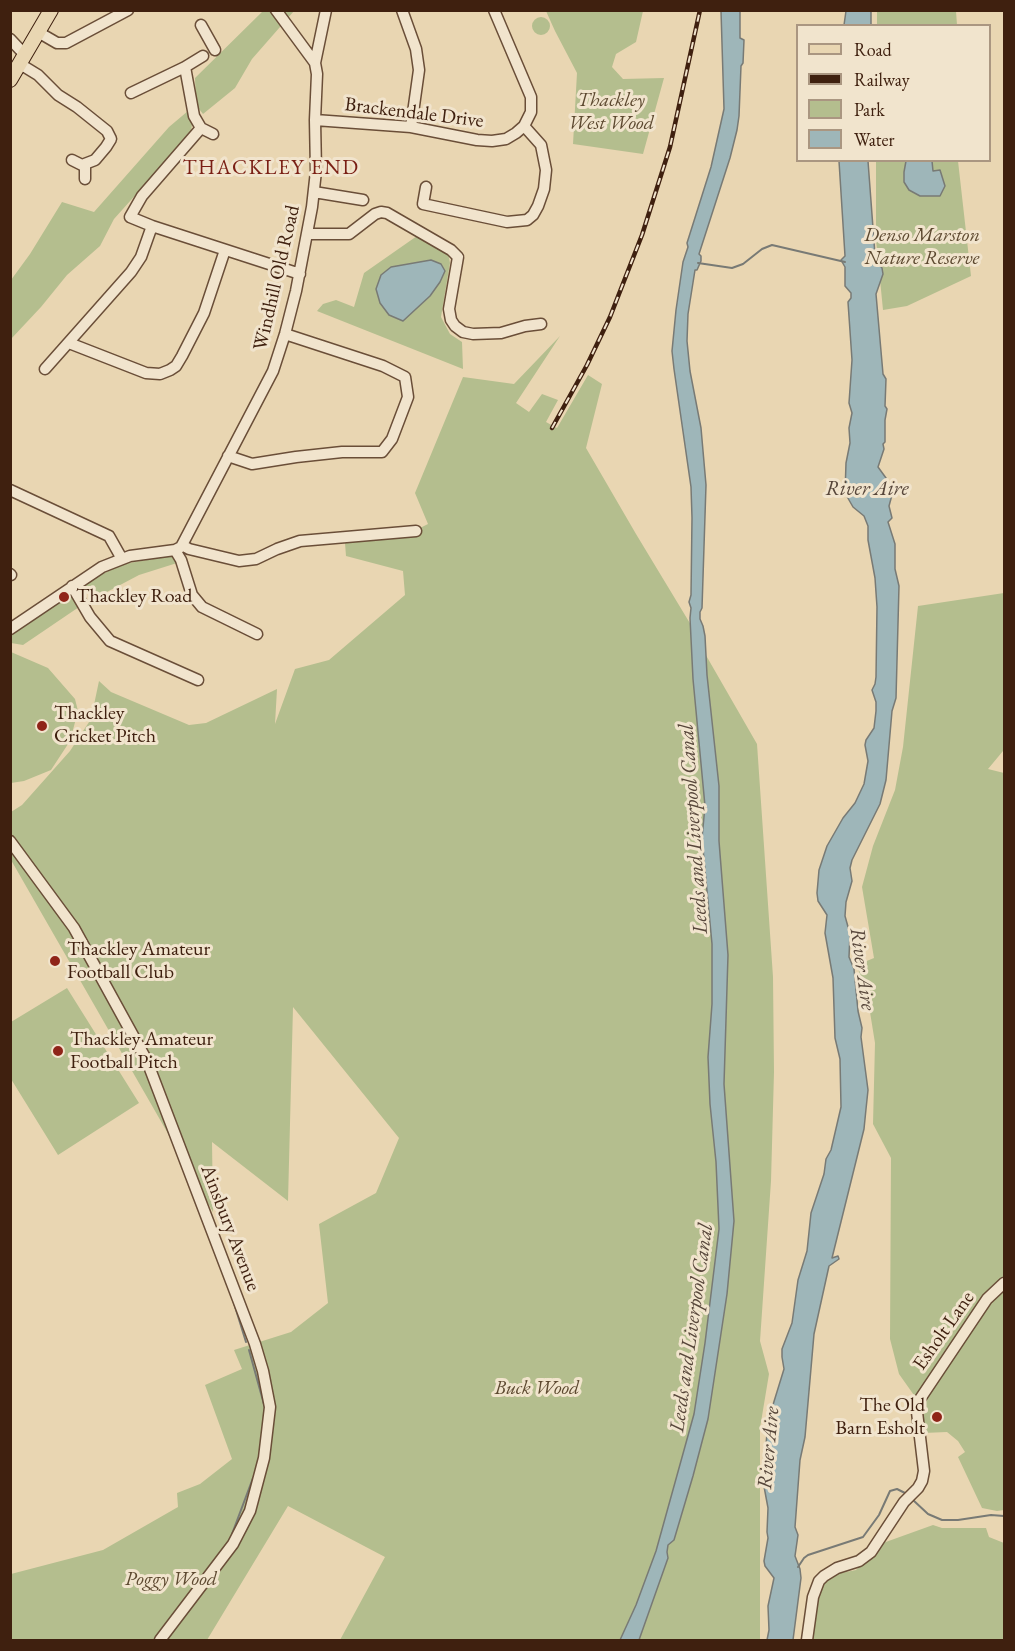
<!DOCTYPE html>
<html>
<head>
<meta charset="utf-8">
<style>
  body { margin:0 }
  #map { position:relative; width:1015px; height:1651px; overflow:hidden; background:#e9d6b2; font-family:"EB Garamond",serif }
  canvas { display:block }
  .frame { position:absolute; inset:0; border:12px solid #3f200f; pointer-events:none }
  .legend { position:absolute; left:796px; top:24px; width:195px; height:138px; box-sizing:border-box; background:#f1e4cd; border:2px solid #aa9681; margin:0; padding:8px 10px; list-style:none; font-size:18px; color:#3f200f }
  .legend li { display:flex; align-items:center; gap:12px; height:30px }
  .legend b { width:30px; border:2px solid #aa9681 }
</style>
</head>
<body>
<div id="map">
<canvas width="1015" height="1651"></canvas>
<div class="frame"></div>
<ul class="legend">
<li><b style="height:8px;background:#e9d6b2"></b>Road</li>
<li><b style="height:8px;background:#3f200f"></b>Railway</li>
<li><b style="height:16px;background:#b4be8e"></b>Park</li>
<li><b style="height:16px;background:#9eb6b9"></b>Water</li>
</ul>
</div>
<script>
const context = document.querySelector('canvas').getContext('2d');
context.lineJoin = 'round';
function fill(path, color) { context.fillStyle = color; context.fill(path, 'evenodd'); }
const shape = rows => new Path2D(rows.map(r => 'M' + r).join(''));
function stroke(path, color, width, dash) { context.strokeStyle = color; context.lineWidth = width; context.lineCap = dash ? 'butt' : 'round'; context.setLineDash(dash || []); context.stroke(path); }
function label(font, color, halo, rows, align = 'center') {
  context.font = font + ' "EB Garamond",serif'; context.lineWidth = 6; context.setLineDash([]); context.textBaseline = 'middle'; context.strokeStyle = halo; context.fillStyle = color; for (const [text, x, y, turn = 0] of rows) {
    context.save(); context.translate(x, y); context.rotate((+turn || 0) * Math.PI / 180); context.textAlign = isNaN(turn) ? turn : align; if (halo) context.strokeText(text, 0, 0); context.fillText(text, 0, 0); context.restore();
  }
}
fill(shape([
  [263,11,294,11,252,59,235,88,203,114,196,105,195,78],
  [546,11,643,11,636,42,616,54,612,67,623,79,664,78,643,154,573,144,577,73,555,31],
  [877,11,956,11,957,25,877,25],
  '532 26a9 9 0 1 1 18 0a9 9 0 1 1-18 0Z',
  [188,111,192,124,191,133,114,219,100,246,67,275,41,307,11,339,11,280,30,254,62,202,94,212,169,127],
  [876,161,958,161,971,276,907,306,883,310,876,239],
  [417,236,448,253,450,263,441,317,450,334,462,342,463,369,317,311,323,304,336,300,354,307,364,273],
  [560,336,516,403,529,412,542,394,558,400,546,422,557,428,588,375,602,384,586,448,636,534,691,625,692,631,757,744,773,977,774,1072,771,1181,760,1341,769,1374,760,1428,760,1640,340,1640,385,1557,288,1506,207,1640,11,1640,11,1574,103,1550,178,1507,177,1493,200,1484,232,1459,205,1385,242,1369,234,1350,291,1332,328,1303,319,1224,376,1193,399,1138,293,1007,288,1201,212,1142,213,1212,11,860,11,812,22,805,70,751,91,719,99,681,111,692,189,725,206,723,277,689,275,724,295,669,329,660,405,595,403,571,346,556,345,543,410,533,428,524,415,493,463,377,514,384],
  [171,556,175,558,177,563,139,575,88,602,87,601,91,597,86,589,81,592,79,587,94,578,123,564],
  [1004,593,1004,747,1003,751,988,769,1004,773,1004,1279,916,1398,899,1374,890,1339,891,1158,873,1124,875,1043,869,1006,857,965,874,958,862,887,873,846,895,790,903,747,918,606],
  [68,596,71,596,79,607,23,645,11,643,10,635],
  [11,652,48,668,75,699,78,711,70,741,51,770,24,781,11,783],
  [67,988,139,1103,58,1155,11,1079,11,1022],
  [1004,1288,1004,1510,997,1511,982,1508,958,1457,965,1452,958,1441,947,1432,923,1433,922,1410,925,1402,991,1302],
  [933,1525,942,1528,986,1528,989,1537,1004,1543,1004,1640,812,1640,821,1583,826,1576,856,1570,883,1543]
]), '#b4be8e');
const water = shape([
  [721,11,740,11,740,38,744,40,743,63,741,66,739,116,737,130,730,158,699,254,701,256,701,261,697,270,695,270,688,314,687,341,690,371,701,428,706,485,702,608,700,612,700,619,703,626,705,636,707,675,719,786,719,841,728,955,724,1084,734,1221,727,1294,708,1419,693,1476,674,1540,668,1545,667,1552,668,1558,639,1640,620,1640,636,1605,656,1551,694,1414,705,1343,719,1229,716,1162,710,1104,708,1057,712,1004,712,944,702,838,705,806,693,679,690,618,691,608,689,602,691,595,692,518,691,487,674,369,672,351,676,310,683,262,688,247,687,243,711,167,724,109,721,11],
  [846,11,871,11,871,25,844,25,846,11],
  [839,161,868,161,875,255,877,262,882,268,883,274,876,294,883,374,886,379,885,406,887,409,885,420,885,442,883,444,884,449,878,467,886,478,890,491,892,495,889,506,892,518,888,522,895,544,895,569,899,586,896,698,892,711,886,780,880,804,852,860,850,868,852,881,846,902,845,916,850,934,849,957,854,969,858,1011,862,1028,861,1037,868,1090,866,1109,864,1129,832,1258,838,1256,839,1259,829,1266,814,1334,805,1437,800,1460,795,1527,798,1535,795,1556,800,1569,801,1578,793,1640,767,1640,769,1630,768,1606,774,1578,765,1566,764,1561,768,1538,767,1532,768,1508,763,1481,768,1421,784,1369,782,1357,782,1349,792,1323,798,1280,807,1251,811,1213,824,1174,826,1159,831,1150,841,1107,840,1059,835,1038,833,978,825,933,827,915,818,901,817,893,819,870,827,846,843,818,855,803,864,784,868,761,865,745,866,740,874,728,876,711,876,702,872,690,875,684,876,677,877,607,875,578,868,540,868,526,864,516,853,507,845,493,846,463,850,443,849,428,852,413,849,403,852,360,848,302,851,298,851,293,845,286,845,267,841,260,845,256,839,161],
  [906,161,932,161,933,171,940,170,945,186,940,196,920,196,909,190,904,182,904,172,906,161],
  [431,260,441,264,445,271,440,282,430,296,403,321,389,315,380,303,376,289,381,275,391,267,431,260]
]);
fill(water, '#9eb6b9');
stroke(water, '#787a75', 1.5);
stroke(shape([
  [698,263,732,268,743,264,762,249,772,245,845,262],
  [233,1300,246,1342],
  [249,1350,265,1408],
  [913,1500,928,1514,942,1520,958,1520,991,1515,1004,1516],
  [232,1534,253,1478],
  [798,1567,804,1558,808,1555,863,1537,879,1515,890,1491,897,1489,907,1494]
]), '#787a75', 2);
const minor = shape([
  [402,10,416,49,419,70,411,127],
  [201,25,215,50],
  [38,32,57,43,66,43,128,10],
  [10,39,25,55],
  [315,63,326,10],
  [20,64,38,75,58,95,77,107,107,131,111,139,106,147,95,160,82,165,72,160],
  [185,67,194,116,201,128,142,196,130,217,152,226,300,274],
  [131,93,185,67,203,56],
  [315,120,411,127,477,140,492,141,506,139,516,133,524,126,531,112,531,97,494,10],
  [201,128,213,134],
  [85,165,85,179],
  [426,187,423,204,507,222,527,220,533,215,538,206,544,189,546,170,541,145,524,126],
  [314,192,363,200],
  [307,234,349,234,375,214,381,212,387,213,451,250,458,257,449,309,451,320,455,326,463,332,473,334,501,333,525,326,541,324],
  [69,343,146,373,160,374,170,370,176,366,182,356,204,313,225,250],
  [45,369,131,272,141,257,152,226],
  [228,456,252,464,296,457,342,452,382,452,392,439,408,397,405,377,383,366,285,334],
  [10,490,109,536,122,559],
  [182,545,189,549,239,561,256,559,277,549,300,541,416,531],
  [175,550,181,560,192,595,202,607,257,634],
  [10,574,11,575],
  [72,586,90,617,110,641,198,680],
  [10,629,102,567,130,556,175,550,181,547,273,371,285,334,296,291,312,207,316,171,315,120,317,74,315,63,276,10],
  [10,841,74,928,147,1061,255,1344,263,1371,270,1407,264,1458,250,1511,233,1544,160,1640],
  [807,1640,813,1597,819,1581,824,1576,837,1568,859,1561,871,1552,904,1502,918,1488,922,1481,924,1471,917,1412,918,1402,987,1299,1004,1283]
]);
const major = shape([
  [10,80,51,10]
]);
stroke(minor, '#6a4e38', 13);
stroke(major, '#3f200f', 16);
stroke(minor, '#f1e4cd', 10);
stroke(major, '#e9d6b2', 14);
const rail = shape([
  [552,428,587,365,610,317,642,235,670,147,700,10]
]);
stroke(rail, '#3f200f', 4.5);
stroke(rail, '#f1e4cd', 2, [7]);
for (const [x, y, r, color] of [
  [64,597,6,"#8f2418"],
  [42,726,6,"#8f2418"],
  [55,961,6,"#8f2418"],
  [58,1051,6,"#8f2418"],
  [937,1417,6,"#8f2418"]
]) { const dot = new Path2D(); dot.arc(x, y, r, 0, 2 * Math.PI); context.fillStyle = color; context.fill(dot); stroke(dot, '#f1e4cd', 2); }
label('italic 20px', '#5c482f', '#f1e4cd', [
  ["Thackley",611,101],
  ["West Wood",611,124],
  ["Denso Marston",922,236],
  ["Nature Reserve",922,259],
  ["Buck Wood",537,1389],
  ["Poggy Wood",171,1580]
]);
label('20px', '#3f200f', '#f1e4cd', [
  ["Brackendale Drive",414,113,7],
  ["Windhill Old Road",277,278,-77],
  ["Ainsbury Avenue",230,1228,69],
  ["Esholt Lane",944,1331,-55]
]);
label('20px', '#3f200f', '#f1e4cd', [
  ["Thackley Road",76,597],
  ["Thackley",54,714],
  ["Cricket Pitch",54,737],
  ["Thackley Amateur",67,950],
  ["Football Club",67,973],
  ["Thackley Amateur",70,1040],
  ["Football Pitch",70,1063],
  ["The Old",925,1406,"right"],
  ["Barn Esholt",925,1429,"right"]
], 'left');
context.letterSpacing = '1.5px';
label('21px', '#7a1f14', '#f1e4cd', [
  ["THACKLEY END",271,168]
]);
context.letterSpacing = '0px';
label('italic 21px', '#57463a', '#f1e4cd', [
  ["River Aire",867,489],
  ["Leeds and Liverpool Canal",694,829,-94],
  ["River Aire",862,969,82],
  ["Leeds and Liverpool Canal",692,1328,-82],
  ["River Aire",769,1448,-85]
]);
</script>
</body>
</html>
